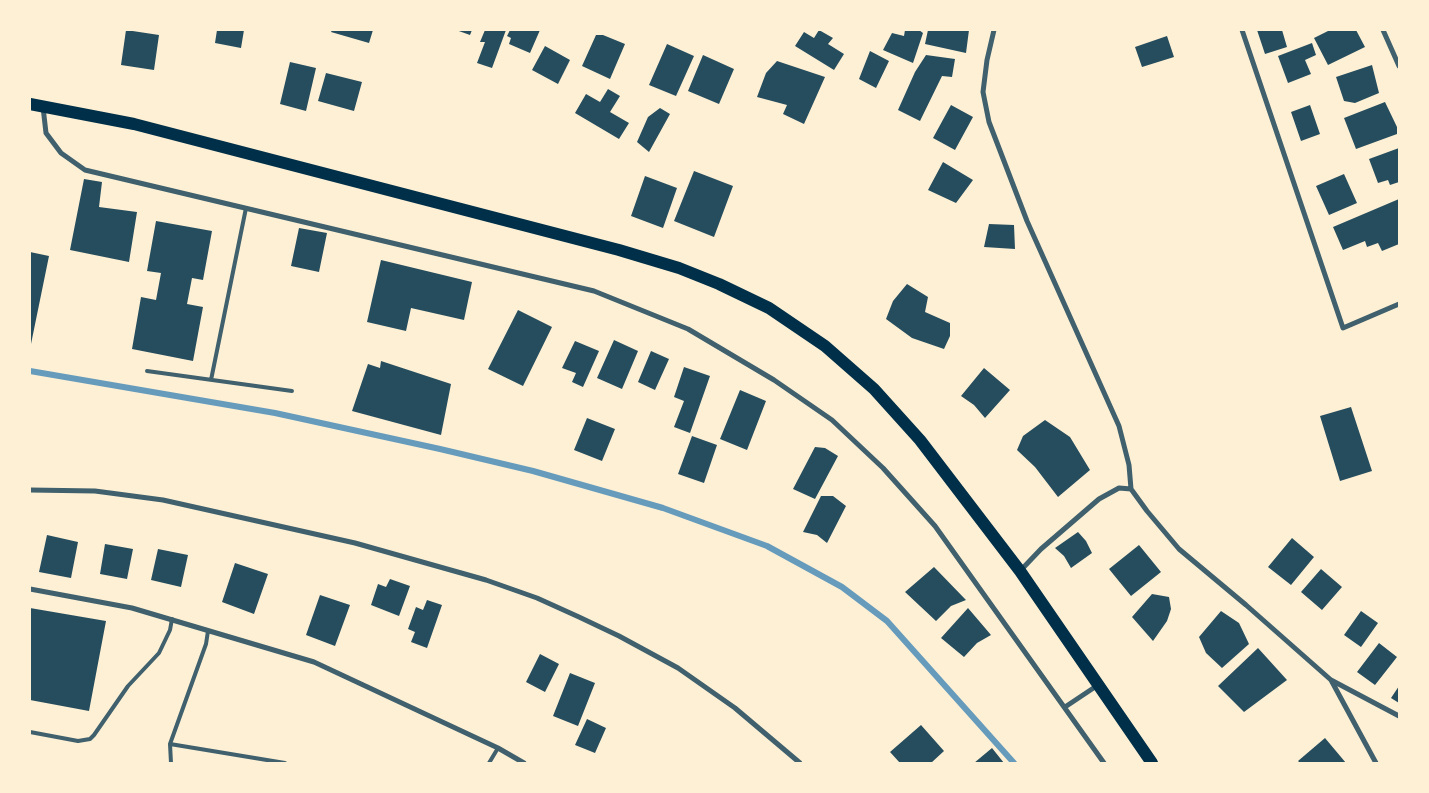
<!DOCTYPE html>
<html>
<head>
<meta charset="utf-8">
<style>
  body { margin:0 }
  #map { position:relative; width:1429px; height:793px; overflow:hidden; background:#fdf0d5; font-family:"Noto Serif",serif }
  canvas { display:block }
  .frame { position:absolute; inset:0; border:31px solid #fdf0d5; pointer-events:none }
</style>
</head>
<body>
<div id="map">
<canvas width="1429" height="793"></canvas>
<div class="frame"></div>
</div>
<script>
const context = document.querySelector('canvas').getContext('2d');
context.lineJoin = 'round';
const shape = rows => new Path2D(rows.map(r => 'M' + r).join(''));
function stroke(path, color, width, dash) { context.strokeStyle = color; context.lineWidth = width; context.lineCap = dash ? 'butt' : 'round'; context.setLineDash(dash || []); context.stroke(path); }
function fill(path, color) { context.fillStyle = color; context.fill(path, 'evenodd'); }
stroke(shape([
  [30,371,275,413,440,449,533,471,663,508,767,546,842,587,887,621,1014,763]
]), '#669bbc', 6);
fill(shape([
  [126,30,159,35,154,70,121,65],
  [217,30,244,30,241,48,215,43],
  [332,30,373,30,369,43,331,32],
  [456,30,472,30,470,35],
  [485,30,506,30,492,68,477,63,485,42,480,42],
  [510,30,540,30,530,53,509,44,511,38,507,36],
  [819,30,833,38,828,44,844,54,834,70,795,46,804,32,814,38],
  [905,30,919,30,923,33,913,63,883,50,892,33,904,36],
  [928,30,969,30,966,53,925,44],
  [1257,30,1282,30,1287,47,1265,54],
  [1330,30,1356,30,1365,47,1328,65,1314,38],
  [596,35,603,35,625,44,610,79,582,66],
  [1167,36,1174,57,1142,67,1135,47],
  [1312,43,1316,55,1305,60,1311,74,1288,83,1278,56],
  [667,44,694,56,676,96,649,85],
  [545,46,570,60,558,84,532,70],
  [870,51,889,61,876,88,859,79],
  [703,55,734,69,719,104,688,91],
  [926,55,955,59,952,77,942,76,920,121,898,110,915,72],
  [777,61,825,77,804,124,783,114,787,105,757,97,766,73],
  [290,62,316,68,306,111,280,104],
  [1372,65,1379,93,1355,103,1344,101,1336,77],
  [326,73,362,82,354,111,318,101],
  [608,89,620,96,610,112,629,123,619,139,575,113,586,94,600,102],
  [1385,102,1397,127,1397,134,1356,149,1344,118],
  [951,105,973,117,955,150,933,138],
  [1310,105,1320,134,1301,141,1291,112],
  [660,108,670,114,649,152,637,142,648,117],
  [1399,148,1399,182,1390,185,1388,180,1378,183,1369,159],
  [943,162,973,180,956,203,928,190],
  [694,171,733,186,714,237,674,221],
  [1344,174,1357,203,1329,215,1316,186],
  [645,176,677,188,663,228,631,216],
  [84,179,102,182,99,207,137,212,129,262,70,250],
  [1399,199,1399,244,1382,251,1378,243,1367,247,1365,241,1343,250,1333,227],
  [156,221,212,231,203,280,192,278,187,304,203,307,193,361,132,349,141,297,156,300,161,273,147,271],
  [989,224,1014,225,1015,249,984,247],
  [299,228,327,233,319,272,291,266],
  [30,252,49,256,31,344,30,344],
  [381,260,472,282,464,320,411,308,406,331,367,322],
  [907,284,928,297,925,312,950,323,950,336,944,349,912,338,886,319,893,301],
  [518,310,552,327,523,386,488,369],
  [614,340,638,351,622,389,597,378],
  [575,341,599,351,583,387,572,382,576,373,562,368],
  [651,351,669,359,655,390,638,382],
  [381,361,451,384,441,435,352,411,368,364,380,368],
  [684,367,710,376,690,433,674,427,684,401,674,397],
  [984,368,1010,390,985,418,974,405,961,396],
  [740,390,766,401,747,450,720,439],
  [1351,407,1372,471,1340,481,1320,416],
  [587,418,615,429,602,461,574,450],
  [1045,420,1070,437,1090,470,1058,497,1035,467,1017,450,1023,436],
  [692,436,717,445,704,483,678,474],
  [815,447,825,448,838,456,815,499,793,489],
  [821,496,833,496,846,506,827,543,817,535,803,532],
  [1078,532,1086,541,1092,553,1071,568,1064,556,1055,548],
  [47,535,78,542,71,578,39,572],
  [1292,538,1314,557,1291,585,1268,567],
  [105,544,133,549,127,579,100,574],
  [1139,545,1161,572,1131,596,1109,569],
  [158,549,188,555,181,587,151,580],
  [235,563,268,574,254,614,222,602],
  [934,567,966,600,951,606,936,621,905,592],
  [1321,569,1342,587,1322,610,1301,592],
  [390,579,410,586,399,616,371,605,378,584,386,587],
  [1152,594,1169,597,1171,609,1167,621,1153,641,1132,617],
  [320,595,350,605,335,646,306,635],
  [427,600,442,605,427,648,411,642,415,632,408,629,416,607,423,610],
  [30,608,106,621,89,711,30,700],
  [968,608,991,635,977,643,964,657,941,638],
  [1221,611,1239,623,1249,644,1222,668,1206,653,1199,637],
  [1361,611,1378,623,1361,647,1344,635],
  [1379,643,1397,657,1375,685,1357,672],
  [1258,648,1287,680,1244,712,1218,686],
  [540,654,559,664,545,692,526,682],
  [570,673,595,683,578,726,553,716],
  [1399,686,1399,703,1391,698],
  [587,719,606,728,595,753,575,745],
  [921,725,944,751,931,763,900,763,890,752],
  [1325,738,1346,763,1300,763,1298,761],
  [992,748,1004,763,974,763]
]), '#264d5e');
stroke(shape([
  [147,371,292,391],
  [211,380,246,208],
  [30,732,78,741,90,739,94,735,128,686,159,653,170,630,172,619],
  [170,744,285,763],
  [171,763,170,744,206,644,208,631],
  [489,763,498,748]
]), '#3f606c', 4);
stroke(shape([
  [994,30,987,60,983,92,989,122,1027,221,1119,426,1129,465,1131,489],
  [1242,30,1343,328,1399,304],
  [1383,30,1399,66],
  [43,107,46,133,61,153,85,170,594,291,688,329,774,380,832,420,883,468,935,526,1104,763],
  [30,490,95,491,163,500,355,543,486,580,537,598,579,617,619,636,678,668,735,708,800,763],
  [1021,570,1041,549,1099,499,1119,488,1131,489,1147,511,1179,549,1246,605,1331,680,1399,716],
  [30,589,132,608,314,662,498,748,524,763],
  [1331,680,1376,763],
  [1065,707,1098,685]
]), '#3f606c', 5);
stroke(shape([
  [30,104,134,124,619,250,679,268,719,284,769,308,825,346,874,389,920,440,1020,571,1152,763]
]), '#003049', 12);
</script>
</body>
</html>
